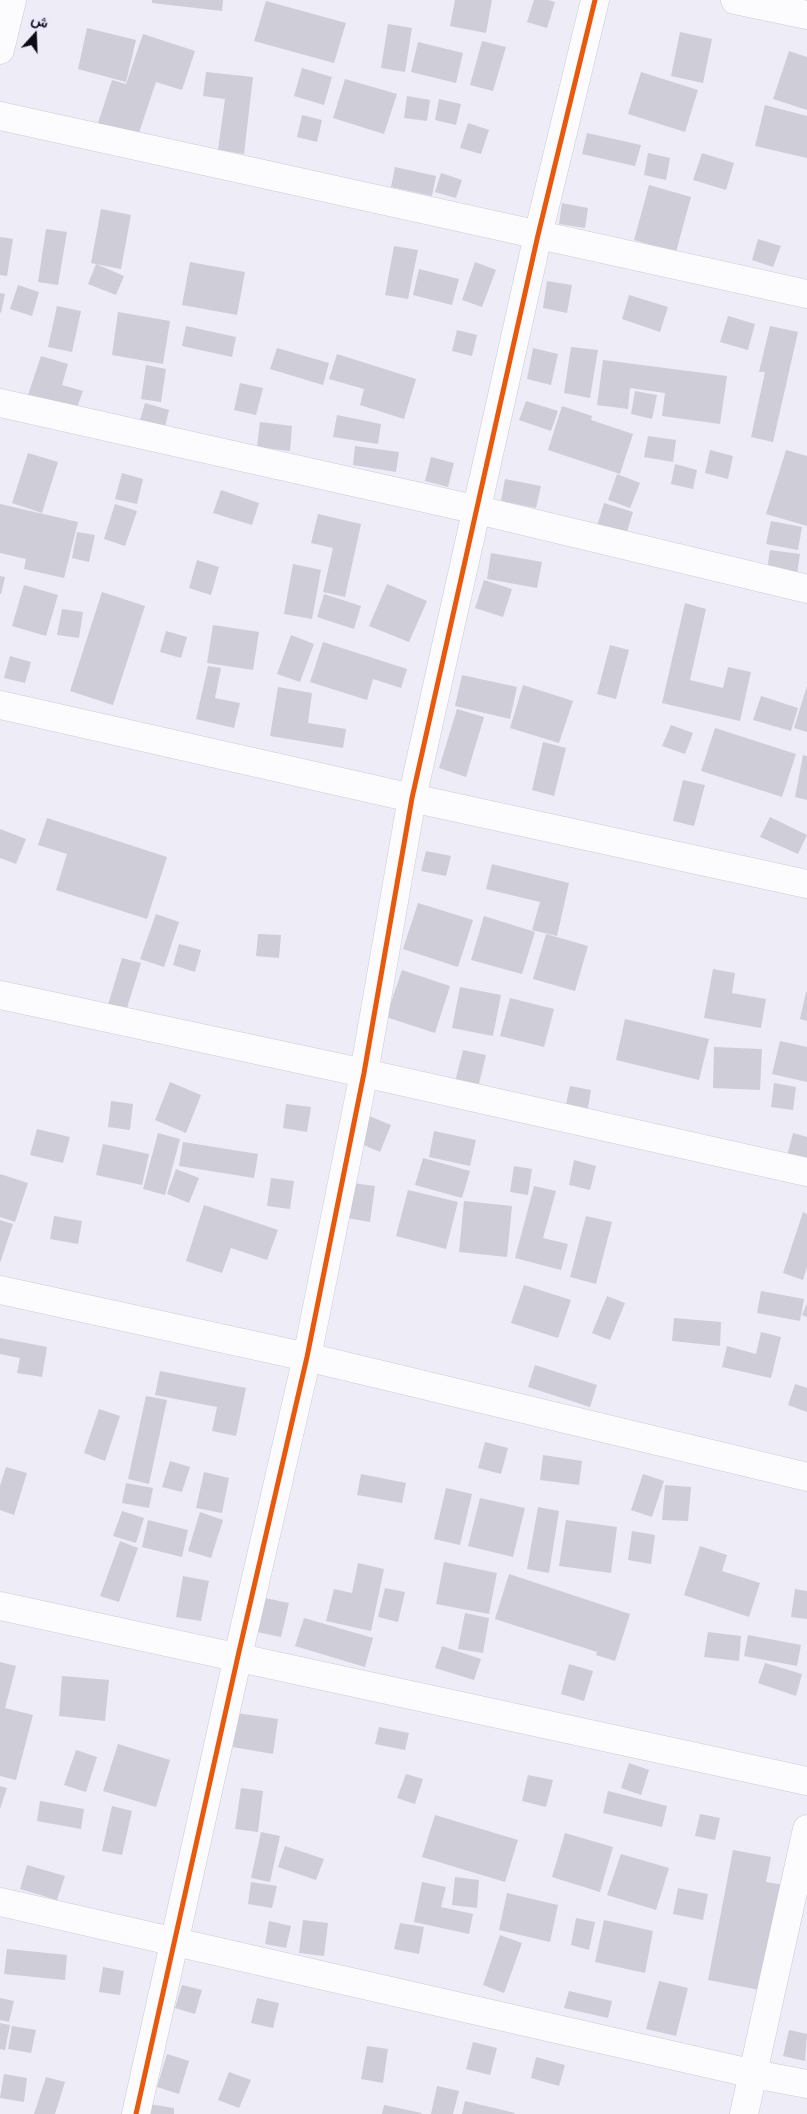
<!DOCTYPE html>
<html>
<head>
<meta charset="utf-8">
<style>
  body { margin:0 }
  #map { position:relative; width:807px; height:2114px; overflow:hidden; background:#eeecf7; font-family:Roboto,Vazirmatn,sans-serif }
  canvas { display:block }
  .north { position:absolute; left:10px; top:10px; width:50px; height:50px; -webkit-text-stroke:4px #eae7fc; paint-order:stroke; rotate:20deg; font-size:14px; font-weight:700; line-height:20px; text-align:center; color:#0d0b16 }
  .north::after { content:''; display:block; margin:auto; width:18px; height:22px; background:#0d0b16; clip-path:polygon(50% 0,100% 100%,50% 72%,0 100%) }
</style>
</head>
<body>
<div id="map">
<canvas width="807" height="2114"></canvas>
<div class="north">ش</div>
</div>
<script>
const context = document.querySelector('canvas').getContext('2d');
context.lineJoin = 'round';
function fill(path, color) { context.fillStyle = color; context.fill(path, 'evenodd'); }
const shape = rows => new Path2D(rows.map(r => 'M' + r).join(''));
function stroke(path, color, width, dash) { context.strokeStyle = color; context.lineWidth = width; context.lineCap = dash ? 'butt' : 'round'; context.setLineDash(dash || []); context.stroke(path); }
fill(shape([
  [152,0,223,0,222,11,152,3],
  [455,0,492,0,486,33,450,26],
  [534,0,548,0,555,2,547,28,527,22],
  [266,1,346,23,334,63,254,41],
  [388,24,412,28,405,72,381,68],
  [87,28,136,40,126,82,78,69],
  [680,32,712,39,703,83,671,76],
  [143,34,195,51,182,90,156,82,137,139,97,126,112,80,126,84],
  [482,41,506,47,493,91,470,85],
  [418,42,463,53,456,83,411,72],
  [789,51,807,57,807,110,773,99],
  [302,68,332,77,324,105,294,96],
  [206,72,253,77,244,154,218,150,225,99,203,96],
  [641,72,698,90,685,132,628,114],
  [345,79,397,94,384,134,333,118],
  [407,96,430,100,427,121,404,118],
  [439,99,461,104,456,125,435,120],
  [765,105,807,116,807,158,755,146],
  [302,115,322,120,317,142,297,137],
  [468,123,489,130,481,154,460,148],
  [587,133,641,145,635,166,582,154],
  [648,153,670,158,666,180,644,175],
  [702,153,734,163,726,190,693,180],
  [395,167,436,176,432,196,391,187],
  [441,173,462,180,456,198,435,192],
  [649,185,691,197,676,252,634,240],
  [562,203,588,208,585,228,559,224],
  [101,209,131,215,121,269,91,263],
  [46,229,67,232,58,285,38,282],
  [0,237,13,239,7,276,0,275],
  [758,239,781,246,773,267,752,260],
  [394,246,418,250,408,299,385,295],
  [190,262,245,272,237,315,182,305],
  [475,262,496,270,482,307,462,300],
  [96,264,124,276,116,295,88,284],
  [419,269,459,279,452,305,413,295],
  [547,281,572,285,567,313,543,308],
  [18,285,39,292,32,316,10,309],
  [0,293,5,294,1,313,0,312],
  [629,295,668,307,660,332,622,319],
  [57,306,81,311,72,352,48,347],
  [118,312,170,321,163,364,112,355],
  [728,316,755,324,748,350,720,342],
  [186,326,236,337,232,357,182,346],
  [770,326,798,332,773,442,751,437,765,372,759,372],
  [457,330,477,335,472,356,452,351],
  [571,347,598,350,590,398,564,393],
  [277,348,329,363,323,385,270,369],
  [533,348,558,354,551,385,527,379],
  [337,354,416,379,404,419,360,405,364,389,329,379],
  [41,356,68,364,62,385,83,391,76,410,28,395],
  [603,360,727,376,720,424,662,416,665,393,630,388,628,409,597,405],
  [146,365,166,369,161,402,141,399],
  [240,383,263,388,256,415,234,410],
  [635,391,657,395,652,419,631,414],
  [526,401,558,411,551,431,519,420],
  [145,403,169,410,165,427,140,420],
  [562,406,592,416,591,420,633,434,620,474,548,450],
  [337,415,381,424,378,444,333,437],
  [260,422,292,426,290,451,257,447],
  [648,436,676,440,673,462,644,457],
  [355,446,399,452,396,472,353,465],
  [710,450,733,456,728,479,705,473],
  [786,450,807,456,807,526,766,514],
  [28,453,58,462,42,513,12,503],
  [431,457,454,463,448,487,425,481],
  [675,464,697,470,693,489,671,484],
  [122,473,143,479,137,504,115,499],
  [617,474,640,483,630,508,608,500],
  [505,479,541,486,536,508,501,501],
  [221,490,259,503,252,525,213,513],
  [604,503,633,512,626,535,597,526],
  [0,504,78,522,64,578,24,569,26,559,0,553],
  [115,504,137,511,125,546,104,539],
  [318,514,361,524,345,597,323,592,333,548,311,543],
  [771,521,802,527,798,550,766,544],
  [77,532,95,535,89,562,72,558],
  [770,550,800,554,797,574,767,570],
  [491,553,542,562,537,588,487,579],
  [197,560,219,567,211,595,189,588],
  [293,564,321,570,312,619,284,614],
  [0,576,5,577,1,594,0,594],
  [484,580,512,589,503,617,475,608],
  [387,584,427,601,409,642,369,626],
  [24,585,58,595,46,636,12,626],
  [102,592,145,606,113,705,70,691],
  [324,594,361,606,354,629,317,617],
  [685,603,706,609,690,680,723,688,728,667,751,672,740,721,662,703],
  [62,609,83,612,79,638,57,635],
  [213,625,259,632,253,670,207,663],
  [166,631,187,637,181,658,160,652],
  [291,635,314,644,300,682,277,674],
  [323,642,407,669,401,688,373,679,367,700,310,682],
  [610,645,629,650,616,699,597,694],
  [10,656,31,662,25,683,4,678],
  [208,666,221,668,215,698,240,703,234,728,196,719],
  [462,675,517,687,510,719,455,706],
  [523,685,573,701,559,743,510,728],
  [807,686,807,732,794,728],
  [278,687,312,693,308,723,346,729,343,748,270,736],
  [761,696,798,708,791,731,753,720],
  [457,709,484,717,466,777,439,768],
  [671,725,693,733,685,754,662,746],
  [715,728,796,754,782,797,701,771],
  [543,742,566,748,554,796,532,790],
  [803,755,807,756,807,800,795,797],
  [683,780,705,785,694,826,673,821],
  [770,817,807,835,798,854,760,837],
  [47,818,167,857,147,919,56,890,67,854,38,845],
  [0,829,26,839,16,864,0,858],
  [426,851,451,856,446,876,421,871],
  [492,864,569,883,557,936,532,930,540,902,486,889],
  [418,903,473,920,458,967,403,949],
  [156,914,179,922,164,967,140,959],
  [484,916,535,932,522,974,471,960],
  [258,934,281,935,279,958,256,956],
  [546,934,588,946,575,991,533,979],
  [179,944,201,950,195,972,173,965],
  [122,958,141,963,126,1011,108,1005],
  [713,969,735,973,732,993,766,999,761,1028,704,1018],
  [402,970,450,986,435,1033,386,1017],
  [460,987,501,995,493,1036,452,1028],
  [806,992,807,992,807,1021,800,1019],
  [510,998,554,1009,544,1047,500,1036],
  [625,1019,709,1039,699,1080,616,1060],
  [780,1041,807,1047,807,1082,772,1074],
  [714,1047,762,1049,760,1090,713,1088],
  [463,1050,486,1055,478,1088,455,1082],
  [170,1082,201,1095,186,1133,155,1120],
  [774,1083,796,1087,793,1110,771,1107],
  [570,1086,591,1090,587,1113,565,1109],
  [111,1101,133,1104,130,1130,108,1127],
  [286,1104,311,1107,307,1132,283,1128],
  [369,1116,391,1125,380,1152,359,1143],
  [37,1129,70,1137,63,1163,30,1155],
  [434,1131,476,1140,470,1166,429,1157],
  [158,1133,180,1139,165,1195,143,1189],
  [793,1133,807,1137,807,1162,787,1156],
  [183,1142,258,1154,254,1178,179,1166],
  [103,1144,149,1154,142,1185,96,1175],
  [423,1158,470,1171,462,1198,415,1185],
  [574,1160,596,1166,590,1190,569,1185],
  [514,1166,532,1169,528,1195,510,1192],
  [176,1169,199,1178,189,1203,167,1194],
  [0,1174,28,1183,15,1222,0,1217],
  [271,1178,294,1181,290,1209,267,1206],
  [352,1183,375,1186,370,1222,347,1218],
  [534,1186,556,1191,543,1238,568,1244,561,1270,515,1258],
  [408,1190,458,1202,446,1249,396,1236],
  [464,1201,512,1206,507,1257,459,1252],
  [204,1205,278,1230,267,1260,231,1248,222,1273,186,1261],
  [803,1212,807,1214,807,1267,803,1280,783,1273],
  [54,1216,82,1221,78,1244,50,1239],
  [586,1216,612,1222,596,1284,570,1277],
  [0,1220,13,1224,0,1263],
  [524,1285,571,1300,558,1338,511,1323],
  [761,1291,804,1299,800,1321,757,1313],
  [607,1296,625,1303,610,1340,592,1333],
  [807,1303,807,1317,802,1315],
  [674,1318,721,1322,720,1346,672,1341],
  [761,1332,781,1337,771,1378,722,1367,727,1346,756,1354],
  [0,1338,47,1347,42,1377,17,1373,20,1358,0,1354],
  [535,1365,597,1385,590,1407,528,1387],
  [160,1371,246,1388,236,1436,212,1431,217,1407,155,1395],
  [795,1384,807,1388,807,1412,788,1405],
  [146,1396,167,1400,149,1484,128,1479],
  [99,1409,120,1416,105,1461,84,1453],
  [485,1442,508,1448,501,1474,478,1468],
  [543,1455,582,1461,579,1485,540,1480],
  [170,1461,190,1467,182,1492,162,1487],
  [6,1467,27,1473,14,1515,0,1510,0,1486],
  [204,1472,229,1478,222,1513,196,1508],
  [361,1474,406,1483,402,1503,357,1495],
  [643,1474,664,1481,652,1517,631,1510],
  [126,1483,153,1488,149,1508,122,1503],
  [665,1485,691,1487,688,1521,662,1520],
  [446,1488,472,1494,460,1545,434,1539],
  [480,1498,525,1508,513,1557,468,1546],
  [538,1507,559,1511,549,1573,527,1569],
  [122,1511,144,1518,136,1543,113,1536],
  [200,1512,223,1520,211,1558,188,1551],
  [148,1520,188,1530,182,1557,142,1547],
  [566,1520,617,1527,611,1573,559,1566],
  [632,1531,655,1535,651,1564,628,1560],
  [120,1541,138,1548,119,1602,100,1596],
  [700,1546,727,1555,722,1571,760,1583,749,1617,684,1595],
  [444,1562,497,1573,489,1614,436,1604],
  [358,1563,384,1569,371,1631,326,1621,334,1589,352,1593],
  [509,1574,630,1614,615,1661,596,1655,597,1652,495,1619],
  [183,1576,209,1581,201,1621,176,1617],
  [385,1588,405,1592,398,1622,378,1617],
  [795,1589,807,1591,807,1619,791,1617],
  [265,1598,289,1603,281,1637,257,1632],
  [465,1613,489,1618,483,1653,458,1649],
  [304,1618,373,1638,365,1667,295,1646],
  [708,1632,741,1636,739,1661,704,1657],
  [748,1635,801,1645,797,1666,744,1656],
  [442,1646,481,1659,474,1680,435,1668],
  [0,1662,16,1666,5,1708,33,1715,16,1780,0,1776],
  [765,1663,802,1674,796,1696,758,1683],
  [569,1664,593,1671,584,1701,561,1694],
  [62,1676,109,1680,105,1721,59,1716],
  [237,1713,278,1719,273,1754,233,1747],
  [379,1727,409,1733,405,1750,375,1744],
  [118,1744,170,1760,156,1807,103,1791],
  [76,1750,97,1757,86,1792,64,1785],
  [629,1763,649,1770,641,1795,621,1788],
  [406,1774,423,1779,415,1804,397,1798],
  [528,1775,553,1780,546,1807,522,1801],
  [0,1786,7,1788,0,1809],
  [241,1788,263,1791,258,1832,235,1829],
  [608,1791,667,1806,662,1827,603,1813],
  [40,1801,84,1809,81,1829,37,1821],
  [112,1806,132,1811,122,1855,102,1851],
  [700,1814,720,1818,715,1840,695,1836],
  [435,1815,518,1840,505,1882,422,1857],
  [261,1832,280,1836,270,1882,251,1878],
  [565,1833,613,1847,600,1892,552,1877],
  [285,1846,324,1859,316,1880,278,1867],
  [733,1850,771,1857,766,1882,785,1885,765,1991,708,1980],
  [621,1854,669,1868,656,1910,607,1895],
  [27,1865,65,1876,57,1900,20,1889],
  [455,1877,479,1880,477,1908,452,1905],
  [251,1882,277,1886,272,1908,248,1904],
  [422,1882,446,1887,441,1907,473,1914,469,1934,414,1922],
  [678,1888,708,1894,703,1920,673,1914],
  [507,1893,558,1905,550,1942,499,1930],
  [576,1918,595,1922,589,1950,571,1945],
  [303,1920,328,1923,324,1956,299,1953],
  [604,1920,653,1931,645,1973,595,1962],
  [269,1921,291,1926,286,1948,265,1944],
  [400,1923,424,1927,419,1954,394,1949],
  [500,1935,522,1943,504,1993,483,1985],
  [7,1949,67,1955,65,1980,4,1974],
  [103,1967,124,1971,120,1995,99,1992],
  [659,1981,688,1988,676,2036,646,2029],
  [182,1985,202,1990,195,2014,175,2008],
  [569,1991,612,2001,608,2018,564,2008],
  [0,1998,14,2001,9,2022,0,2020],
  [257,1998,279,2003,273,2028,251,2023],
  [0,2023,10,2025,5,2050,0,2049],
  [12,2026,36,2030,31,2053,8,2049],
  [789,2030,807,2034,805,2061,783,2056],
  [473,2042,497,2048,490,2075,466,2069],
  [367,2046,388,2049,383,2083,361,2079],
  [167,2054,189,2061,179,2094,157,2087],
  [536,2057,565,2065,559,2086,531,2078],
  [229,2072,251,2080,239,2108,218,2100],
  [4,2074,27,2078,24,2102,0,2098],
  [46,2077,65,2082,55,2114,34,2114],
  [437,2086,459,2091,453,2114,431,2114],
  [465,2101,515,2113,514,2114,462,2114],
  [149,2104,174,2108,174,2114,148,2114],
  [384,2105,422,2113,421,2114,382,2114]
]), '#cfcdd8');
const minor = shape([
  [735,0,807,15],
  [0,50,12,0],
  [0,116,807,294],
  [0,403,478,510,807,589],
  [0,705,412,798,807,884],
  [0,995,364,1073,807,1172],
  [0,1290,307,1357,807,1477],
  [0,1606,807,1781],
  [0,1902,754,2074,807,2084],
  [136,2114,238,1656,307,1357,364,1073,412,798,538,235,595,0],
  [744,2114,807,1829]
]);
stroke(minor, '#cccad5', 29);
stroke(minor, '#fcfcfe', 28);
stroke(shape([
  [136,2114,238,1656,307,1357,364,1073,412,798,538,235,595,0]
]), '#e8590c', 5);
</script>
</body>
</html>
